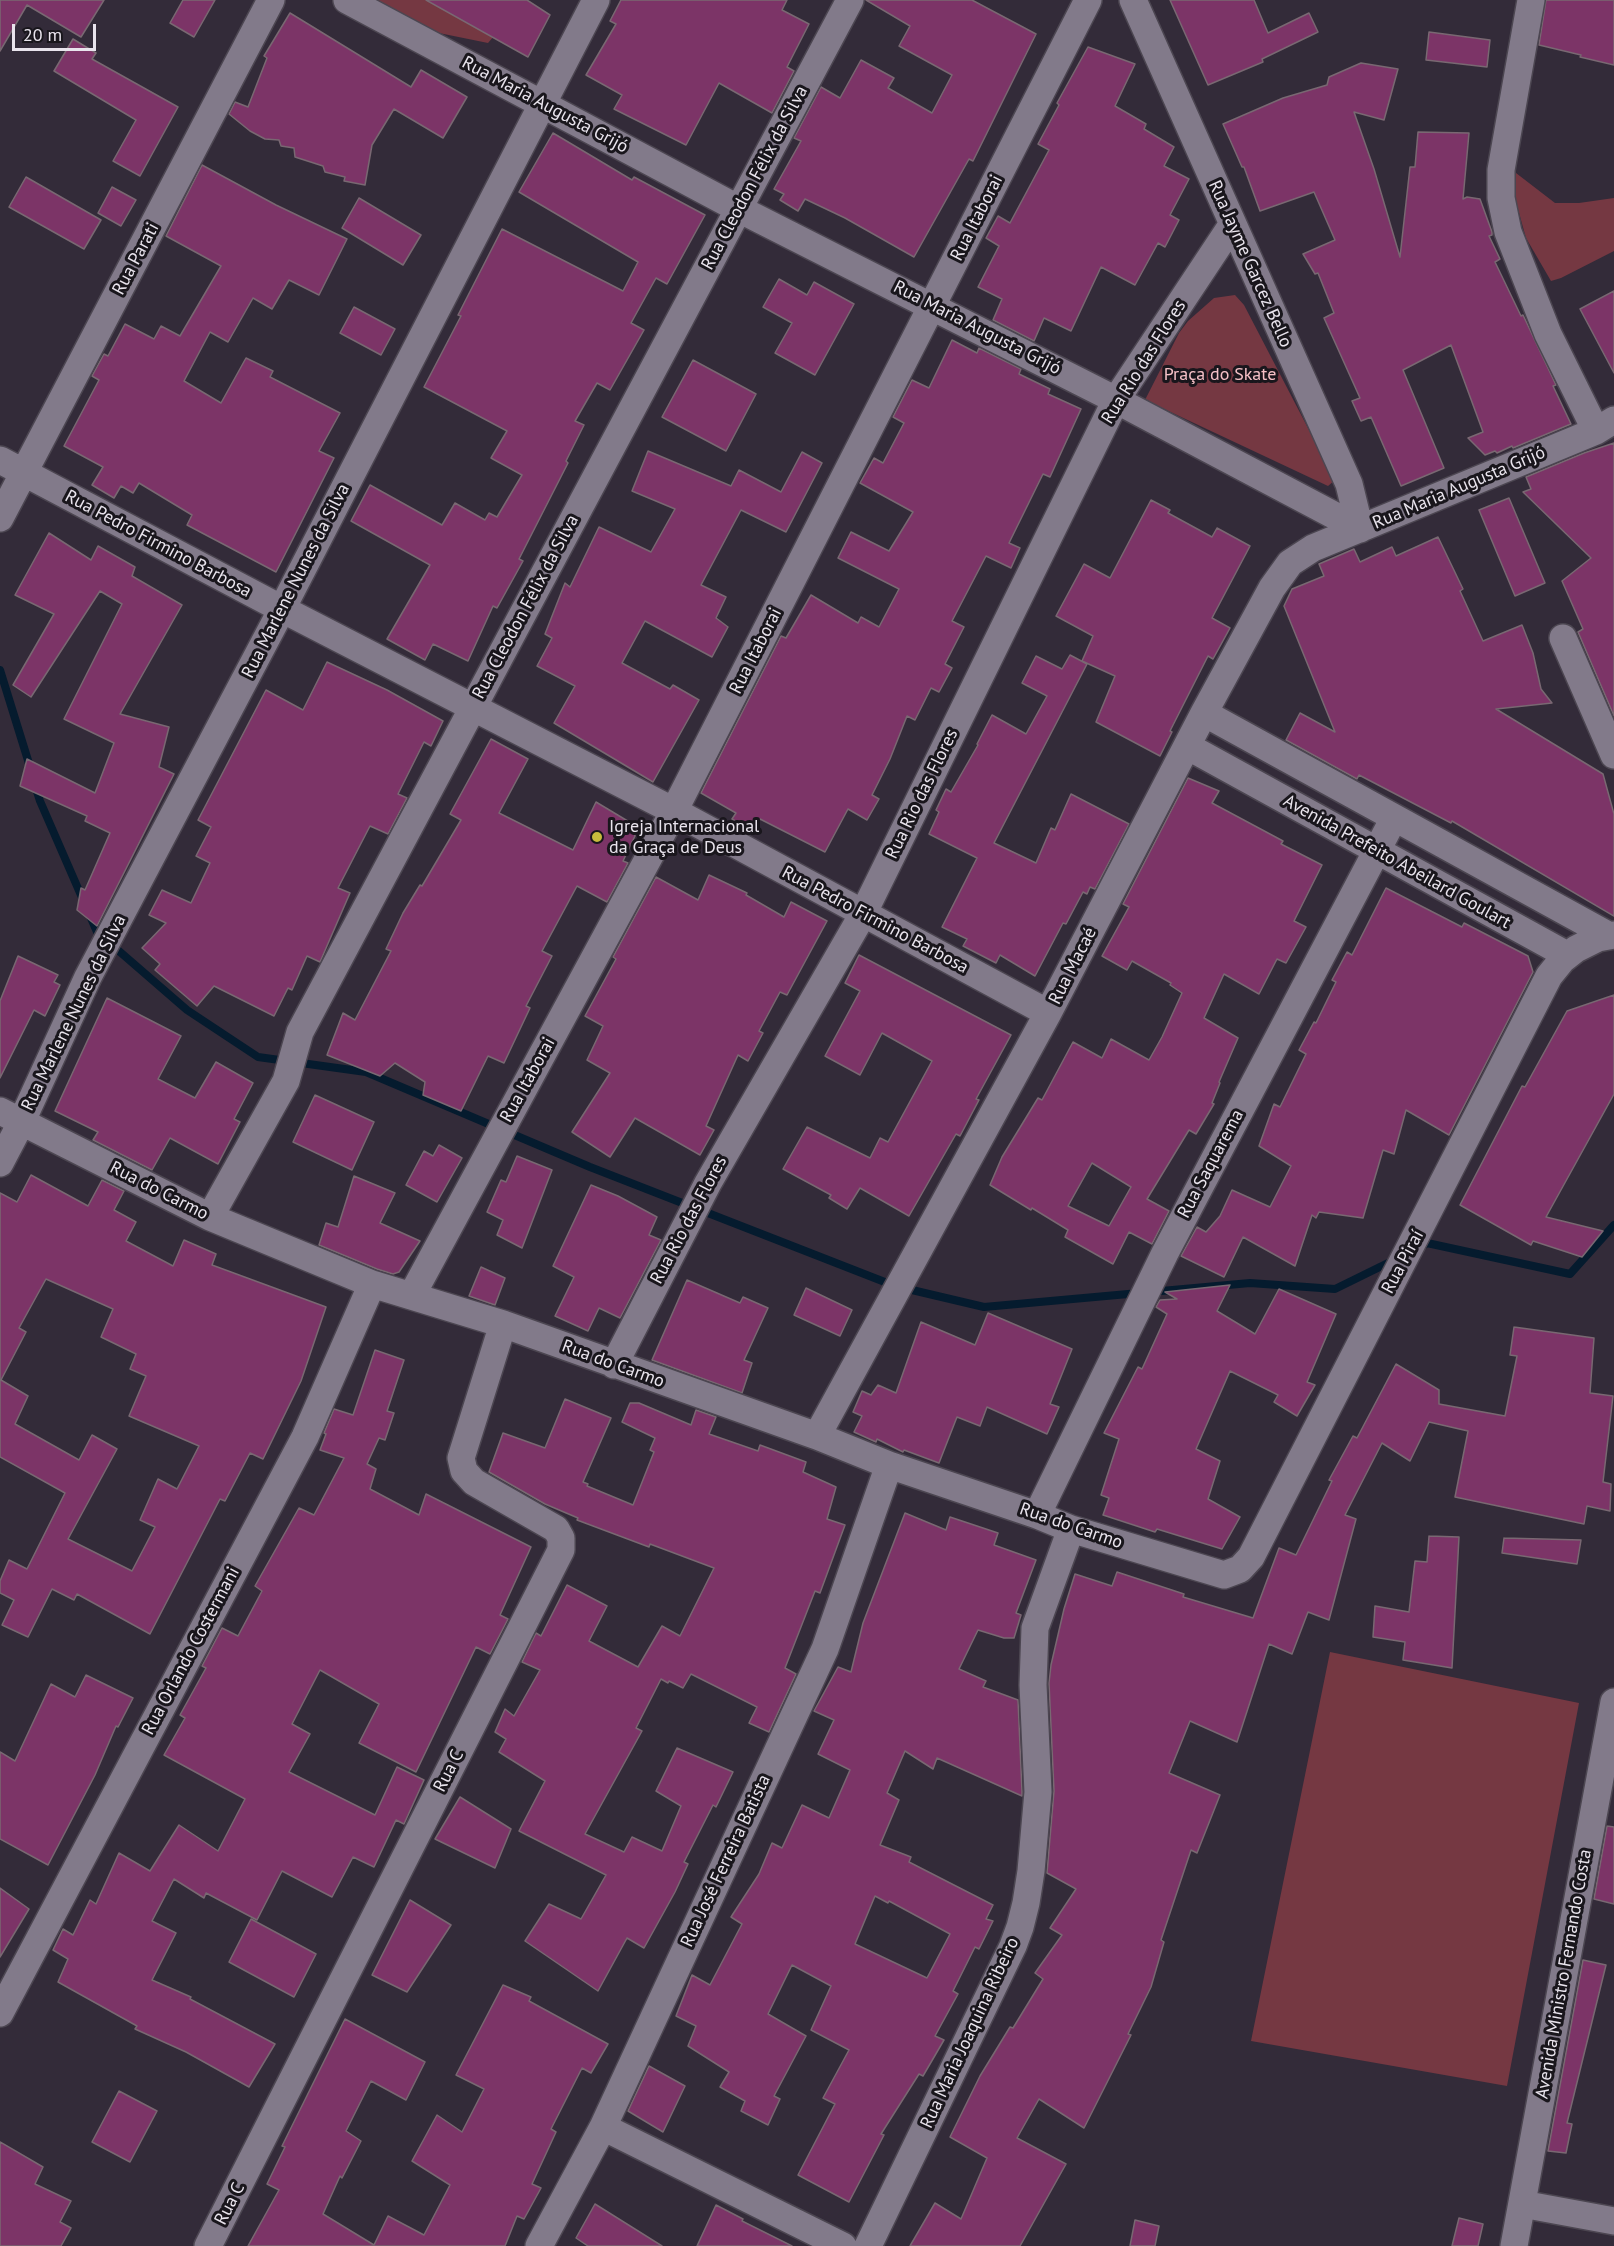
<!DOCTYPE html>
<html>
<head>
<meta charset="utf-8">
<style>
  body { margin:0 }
  #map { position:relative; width:1614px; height:2246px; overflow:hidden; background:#332b39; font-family:"PT Sans",sans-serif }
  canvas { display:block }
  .scale { position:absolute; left:12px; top:24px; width:84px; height:27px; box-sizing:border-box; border:3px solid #e9e4ed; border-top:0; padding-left:8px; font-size:18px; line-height:21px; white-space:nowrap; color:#e9e4ed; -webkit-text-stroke:4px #19161c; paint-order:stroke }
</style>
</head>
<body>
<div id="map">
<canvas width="1614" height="2246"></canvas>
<div class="scale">20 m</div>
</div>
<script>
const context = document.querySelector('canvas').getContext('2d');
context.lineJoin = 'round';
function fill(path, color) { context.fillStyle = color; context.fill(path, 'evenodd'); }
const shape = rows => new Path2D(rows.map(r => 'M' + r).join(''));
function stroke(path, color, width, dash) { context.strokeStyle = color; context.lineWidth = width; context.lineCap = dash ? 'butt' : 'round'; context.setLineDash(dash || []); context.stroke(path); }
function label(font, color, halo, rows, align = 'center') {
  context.font = font + ' "PT Sans",sans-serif'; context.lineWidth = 6; context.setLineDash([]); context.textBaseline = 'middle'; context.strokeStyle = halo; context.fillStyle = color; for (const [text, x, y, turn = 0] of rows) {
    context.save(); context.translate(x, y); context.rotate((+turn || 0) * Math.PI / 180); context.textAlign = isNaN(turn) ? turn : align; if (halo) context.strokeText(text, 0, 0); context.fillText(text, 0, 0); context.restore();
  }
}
fill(shape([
  [376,0,513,0,500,29,488,43,434,32,394,13],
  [1516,173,1555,203,1579,203,1614,198,1614,251,1561,278,1551,281,1526,238,1511,184],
  [1235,295,1244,305,1335,480,1328,486,1145,400,1179,333,1188,321,1214,298],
  [1330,1652,1579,1703,1507,2086,1251,2041]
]), '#753842');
stroke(shape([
  [0,670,31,770],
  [35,785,40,801,97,932,187,1010,258,1057,366,1072,590,1167,895,1286,984,1307,1250,1283,1335,1289,1394,1260],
  [1419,1248,1427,1243,1570,1274,1614,1225]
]), '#051b2e', 8);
const building = shape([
  [0,0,104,0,81,37,27,5,0,51,0,0],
  [183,0,215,0,194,37,170,23,183,0],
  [426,0,527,0,550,15,528,57,426,0],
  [621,0,787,0,782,10,809,24,787,67,794,71,772,113,719,83,686,145,614,109,622,95,586,75,616,24,610,21,621,0],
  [866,0,972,0,1036,34,973,161,969,159,914,257,845,218,805,199,798,211,780,200,784,194,774,189,801,141,794,138,821,87,840,98,861,60,894,78,888,88,932,113,952,75,899,46,910,26,866,0],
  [1170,0,1254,0,1268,33,1309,13,1318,32,1262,59,1263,62,1208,85,1170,0],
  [1546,0,1614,0,1614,65,1580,57,1581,55,1539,45,1546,0],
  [290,13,411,87,421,70,467,97,443,138,394,109,372,145,365,185,344,181,345,177,325,172,323,166,295,157,294,148,281,146,279,140,265,139,250,131,229,114,235,102,248,107,267,58,264,56,290,13],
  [1429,32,1490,40,1487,67,1426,60,1429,32],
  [73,39,96,53,92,59,178,107,140,176,113,161,136,120,54,71,73,39],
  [1088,47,1135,64,1115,106,1146,124,1144,129,1174,147,1164,166,1189,179,1170,215,1179,220,1165,247,1158,243,1135,285,1101,267,1071,331,1044,318,1034,341,993,320,1002,299,978,287,999,246,986,238,998,216,1010,223,1049,150,1038,144,1059,105,1057,103,1088,47],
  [1361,63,1398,69,1384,120,1354,112,1374,169,1400,257,1410,167,1415,167,1418,132,1469,133,1463,199,1467,197,1480,199,1492,232,1492,235,1489,236,1500,259,1495,262,1521,316,1523,315,1556,385,1553,386,1571,424,1513,448,1512,446,1497,453,1495,451,1485,455,1468,438,1483,432,1451,345,1403,370,1444,468,1401,486,1371,417,1361,421,1352,401,1360,398,1324,318,1334,313,1318,273,1315,274,1303,254,1335,240,1314,192,1260,211,1244,167,1242,167,1223,124,1283,98,1327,85,1329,77,1361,63],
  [553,133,632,180,634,177,705,215,667,284,656,278,631,323,644,330,610,390,597,383,575,421,584,425,566,461,568,463,519,559,523,561,497,608,493,606,468,661,433,644,425,660,387,639,430,565,351,521,370,485,442,525,455,503,485,520,489,513,497,517,522,475,491,458,507,431,424,387,461,316,458,315,502,229,623,291,638,262,519,192,553,133],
  [202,165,276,205,347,239,319,295,289,280,272,309,253,298,228,342,210,332,184,381,221,403,246,358,273,371,270,377,340,413,319,451,334,458,276,572,187,525,192,515,139,483,133,493,121,486,114,498,92,485,103,467,64,446,99,380,92,376,104,354,108,356,125,324,154,339,161,326,180,336,221,266,166,236,202,165],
  [26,177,101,220,84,249,9,207,26,177],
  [112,187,136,200,121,226,98,213,112,187],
  [359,198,421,235,403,265,342,228,359,198],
  [779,279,807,295,814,282,854,304,815,375,775,353,792,323,763,307,779,279],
  [1614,291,1614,373,1580,309,1614,291],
  [354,307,395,329,381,355,340,333,354,307],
  [952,340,977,353,979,348,1021,369,1019,374,1050,389,1048,394,1081,409,1050,477,1043,474,1009,543,1020,548,1011,568,986,556,952,621,964,627,945,664,952,668,939,692,931,688,915,720,907,716,890,759,872,795,879,799,867,820,848,809,825,852,760,819,753,832,732,819,736,813,701,793,781,636,786,638,811,595,858,623,861,617,879,627,899,589,838,558,851,532,889,551,913,512,860,483,874,458,883,463,904,423,893,417,912,380,929,388,952,340],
  [693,360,756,394,726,451,662,417,693,360],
  [1614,443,1614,716,1578,632,1583,629,1562,581,1591,558,1523,492,1531,489,1526,477,1584,453,1614,443],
  [648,451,731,486,739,470,781,492,802,452,822,463,786,532,741,510,701,585,726,597,716,618,728,627,712,657,645,621,622,663,670,689,673,685,699,700,653,782,554,723,575,686,537,666,552,638,545,634,565,583,570,587,599,527,651,552,675,509,632,491,648,451],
  [1509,498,1545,583,1515,596,1479,510,1509,498],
  [1151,500,1170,510,1168,513,1212,537,1217,528,1250,546,1212,618,1230,628,1213,659,1208,656,1170,731,1172,732,1160,756,1096,722,1115,676,1082,661,1093,636,1056,616,1084,564,1110,578,1151,500],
  [49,533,91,560,98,546,135,567,132,576,182,605,120,714,169,727,159,767,174,774,97,926,77,910,81,888,85,890,110,833,85,821,87,816,20,786,27,759,95,793,114,743,64,719,122,604,100,591,31,697,13,685,54,614,15,595,49,533],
  [1438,537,1463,589,1460,591,1483,641,1522,625,1533,653,1541,689,1552,703,1496,709,1603,774,1614,814,1614,916,1452,821,1451,823,1359,775,1357,779,1286,740,1300,713,1335,732,1284,606,1292,589,1324,576,1319,564,1354,549,1360,562,1392,547,1396,556,1438,537],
  [1070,655,1087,664,994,843,1036,863,1051,828,1055,830,1071,794,1129,824,1095,889,1090,887,1087,894,1083,892,1066,924,1063,923,1035,976,1000,955,996,963,963,946,967,939,942,927,977,858,929,834,939,812,936,810,946,789,951,792,978,745,977,744,992,715,1026,734,1047,696,1022,683,1036,656,1062,669,1070,655],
  [327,662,387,690,443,721,431,746,424,742,398,794,407,798,388,834,370,826,338,888,350,893,320,962,307,956,292,990,288,988,274,1016,214,986,197,1006,155,970,160,964,142,948,166,923,149,915,162,890,191,903,210,863,196,856,211,827,198,820,266,690,303,710,327,662],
  [491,739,528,759,499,813,573,850,596,802,631,823,635,836,623,861,628,863,607,902,577,886,542,951,552,956,526,1006,530,1008,504,1063,488,1056,461,1111,423,1095,425,1082,395,1063,380,1076,327,1055,343,1013,355,1020,391,951,386,949,403,913,420,885,422,886,461,820,450,814,491,739],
  [1188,778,1219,791,1212,803,1283,841,1281,844,1322,865,1294,921,1306,927,1286,963,1277,959,1259,994,1224,974,1204,1018,1238,1038,1219,1082,1220,1083,1212,1103,1214,1104,1196,1134,1189,1130,1147,1199,1169,1211,1152,1244,1129,1232,1113,1264,1065,1237,1068,1230,1032,1208,1031,1210,990,1185,1002,1157,1038,1098,1042,1100,1073,1042,1102,1058,1111,1039,1149,1060,1162,1037,1182,993,1170,985,1171,983,1132,961,1127,970,1102,956,1129,907,1123,904,1188,778],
  [1092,1163,1131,1187,1109,1226,1068,1206,1092,1163],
  [709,875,747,893,746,895,784,917,791,902,827,921,787,995,780,992,759,1031,763,1033,748,1061,738,1055,706,1126,714,1130,700,1155,635,1118,610,1157,572,1132,610,1073,587,1060,603,1026,585,1016,616,959,613,957,656,877,698,900,709,875],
  [1386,888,1462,927,1464,923,1528,956,1533,972,1449,1135,1406,1110,1394,1154,1383,1150,1363,1218,1319,1212,1316,1218,1312,1215,1295,1266,1243,1237,1224,1277,1181,1256,1197,1227,1206,1232,1220,1216,1232,1190,1270,1207,1291,1166,1259,1146,1274,1104,1280,1107,1306,1054,1299,1050,1314,1022,1316,1023,1336,982,1332,980,1347,952,1352,955,1386,888],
  [859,955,1011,1035,976,1099,979,1100,960,1136,956,1134,909,1216,860,1188,847,1209,829,1198,831,1195,783,1169,807,1127,870,1158,880,1138,888,1142,932,1061,882,1033,860,1075,825,1056,860,991,845,983,859,955],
  [18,956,58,975,54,982,60,985,45,1016,34,1010,0,1078,0,1001,18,956],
  [1614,995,1614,1094,1546,1217,1603,1231,1582,1257,1533,1241,1531,1245,1460,1205,1522,1086,1525,1087,1567,1011,1614,995],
  [107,998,181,1036,158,1079,195,1098,216,1062,253,1083,234,1119,240,1122,218,1164,170,1138,152,1170,93,1140,98,1132,55,1111,107,998],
  [315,1095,374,1122,352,1170,293,1142,315,1095],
  [439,1145,462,1158,437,1202,406,1185,424,1151,433,1156,439,1145],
  [517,1156,552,1170,522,1248,497,1235,503,1220,487,1212,501,1180,506,1182,517,1156],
  [31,1175,88,1206,102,1180,124,1191,114,1210,136,1222,126,1241,173,1266,184,1240,216,1254,212,1265,326,1307,301,1381,263,1459,250,1453,225,1501,220,1499,150,1634,77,1594,74,1600,52,1589,28,1637,2,1625,14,1600,0,1593,0,1581,9,1560,27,1569,65,1493,0,1457,0,1193,17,1202,31,1175],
  [46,1279,113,1309,101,1337,136,1354,130,1369,146,1376,129,1416,199,1446,177,1489,158,1479,140,1520,155,1527,132,1571,68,1539,117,1449,92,1435,79,1460,15,1424,28,1396,1,1380,26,1332,19,1328,46,1279],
  [354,1176,395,1193,380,1223,420,1241,399,1272,393,1274,377,1269,319,1245,326,1223,338,1227,354,1176],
  [591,1185,618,1196,657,1217,649,1235,661,1240,620,1318,599,1308,588,1331,555,1316,574,1277,553,1266,591,1185],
  [481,1267,505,1278,495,1305,469,1296,481,1267],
  [687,1280,740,1303,743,1297,768,1308,744,1360,752,1363,742,1393,652,1360,687,1280],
  [1230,1285,1217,1311,1255,1334,1279,1289,1336,1314,1307,1382,1315,1385,1297,1416,1274,1402,1278,1395,1230,1371,1196,1449,1220,1461,1208,1499,1240,1517,1222,1549,1157,1529,1155,1532,1103,1515,1109,1498,1101,1495,1119,1439,1104,1433,1138,1367,1142,1369,1167,1314,1156,1307,1160,1300,1177,1299,1165,1292,1230,1285],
  [806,1288,852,1310,840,1336,794,1315,806,1288],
  [988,1313,1072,1349,1050,1404,1059,1407,1047,1434,987,1407,980,1426,957,1417,939,1463,904,1450,903,1452,877,1439,876,1442,854,1432,862,1416,853,1412,862,1391,871,1395,878,1385,896,1393,921,1322,975,1345,988,1313],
  [1514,1327,1594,1338,1590,1393,1613,1396,1603,1482,1611,1484,1610,1511,1587,1506,1584,1524,1455,1497,1468,1431,1429,1422,1410,1461,1382,1443,1345,1515,1356,1519,1329,1620,1308,1612,1292,1654,1269,1644,1237,1742,1190,1721,1169,1773,1220,1795,1197,1853,1191,1850,1161,1940,1164,1942,1151,1987,1128,2034,1131,2035,1084,2128,1039,2099,1017,2138,1066,2164,1020,2246,910,2246,935,2203,961,2219,987,2158,950,2137,980,2076,1010,2027,1013,2028,1043,1979,1035,1973,1062,1935,1050,1928,1076,1889,1047,1873,1054,1791,1049,1683,1051,1665,1064,1609,1075,1574,1112,1586,1117,1572,1184,1594,1183,1597,1253,1618,1279,1548,1296,1555,1332,1481,1329,1480,1353,1436,1357,1438,1396,1364,1439,1390,1439,1404,1505,1416,1517,1356,1510,1355,1514,1327],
  [375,1350,404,1360,387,1411,394,1413,385,1440,379,1438,367,1464,376,1469,370,1489,419,1515,426,1494,531,1547,500,1615,508,1619,490,1654,476,1647,416,1772,359,1743,379,1704,320,1670,292,1724,310,1734,289,1772,375,1815,397,1767,424,1780,404,1824,396,1820,374,1867,353,1857,332,1897,282,1871,257,1920,206,1893,204,1898,174,1879,152,1921,176,1933,152,1980,191,1997,190,1999,275,2044,249,2087,186,2052,135,2029,137,2026,58,1982,68,1959,53,1950,63,1929,73,1935,90,1900,96,1904,119,1853,150,1871,179,1825,218,1851,245,1799,164,1755,185,1718,180,1715,206,1668,202,1666,222,1628,238,1636,262,1591,255,1586,299,1508,314,1515,344,1458,320,1450,326,1434,324,1433,334,1409,353,1415,375,1350],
  [565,1399,611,1418,583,1482,588,1484,587,1486,633,1505,654,1452,650,1450,655,1438,622,1422,630,1403,639,1403,691,1425,696,1410,716,1417,709,1434,758,1451,760,1445,806,1462,803,1472,836,1487,827,1519,845,1525,820,1593,815,1591,785,1668,796,1674,769,1732,749,1723,757,1707,691,1674,683,1688,669,1681,668,1683,661,1679,636,1728,642,1731,585,1834,624,1852,632,1837,662,1851,681,1806,656,1791,677,1748,733,1772,716,1807,713,1805,684,1862,688,1864,675,1892,644,1948,627,1938,598,1991,525,1941,549,1904,581,1919,606,1875,519,1831,545,1781,499,1752,506,1739,495,1732,505,1709,514,1716,540,1670,522,1662,536,1633,541,1636,567,1585,607,1606,589,1641,638,1667,662,1626,680,1636,714,1568,650,1544,649,1547,577,1520,578,1518,545,1504,489,1472,503,1433,545,1448,565,1399],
  [905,1513,946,1530,950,1517,998,1533,994,1545,1036,1560,1016,1613,1021,1615,1014,1638,1004,1638,978,1630,959,1669,986,1681,983,1687,1018,1700,1022,1792,1022,1796,937,1758,933,1769,905,1751,887,1793,899,1800,880,1845,911,1857,909,1862,993,1905,986,1919,993,1921,979,1949,975,1947,953,1991,958,1994,935,2036,944,2040,923,2076,919,2074,881,2134,884,2135,849,2202,798,2175,835,2104,823,2098,849,2050,811,2030,831,1986,792,1965,768,2014,806,2036,774,2096,780,2099,768,2125,741,2111,745,2101,720,2087,729,2072,688,2046,696,2026,676,2016,692,1975,710,1985,742,1924,731,1917,759,1874,772,1843,782,1848,802,1805,829,1818,850,1770,818,1754,834,1720,814,1711,838,1667,851,1672,863,1623,905,1513],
  [875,1896,888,1903,889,1901,950,1934,927,1978,855,1944,875,1896],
  [1429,1536,1459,1537,1452,1668,1403,1660,1405,1642,1373,1637,1375,1606,1409,1612,1415,1561,1427,1562,1429,1536],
  [1504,1538,1581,1540,1577,1564,1502,1553,1504,1538],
  [86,1675,133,1698,118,1727,116,1726,95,1775,48,1865,0,1839,0,1752,15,1761,51,1684,75,1697,86,1675],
  [460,1797,511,1829,495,1868,435,1839,460,1797],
  [1607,1826,1614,1827,1614,1904,1594,1899,1607,1826],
  [0,1888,29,1909,0,1957,0,1888],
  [410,1900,451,1925,407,1992,372,1975,410,1900],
  [251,1919,316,1954,294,1997,229,1962,251,1919],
  [1583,1960,1606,1965,1567,2123,1572,2124,1566,2153,1548,2151,1583,1960],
  [503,1985,531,1997,529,2001,608,2044,591,2073,582,2068,551,2129,556,2132,532,2184,541,2188,524,2219,517,2216,505,2246,248,2246,279,2190,267,2184,285,2147,282,2146,345,2019,425,2062,406,2100,371,2081,346,2131,361,2141,342,2178,340,2176,323,2214,374,2245,388,2216,424,2235,450,2185,412,2161,437,2115,462,2132,484,2089,456,2075,503,1985],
  [649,2066,685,2086,663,2132,628,2111,649,2066],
  [119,2091,157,2111,130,2162,92,2142,119,2091],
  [0,2142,43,2167,35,2184,71,2201,60,2222,71,2228,61,2246,0,2246,0,2142],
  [595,2204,662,2246,588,2246,576,2238,595,2204],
  [716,2205,743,2219,742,2221,792,2246,697,2246,716,2205],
  [1459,2218,1483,2224,1478,2246,1452,2246,1459,2218],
  [1135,2220,1159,2226,1155,2246,1130,2246,1135,2220]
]);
fill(building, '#7c3467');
stroke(building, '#796872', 1.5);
const street = shape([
  [347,0,739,209,1116,400,1360,529],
  [1133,0,1349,484,1360,529],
  [1531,0,1501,170,1501,198,1508,232,1548,334,1596,431],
  [0,460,282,609,674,811,1048,1013],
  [0,518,271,0],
  [1563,638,1614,755],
  [1204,713,1608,935],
  [1187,746,1567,955],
  [0,1111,210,1217,372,1284,503,1324,817,1436,889,1465,1037,1515,1071,1529,1224,1575,1240,1569,1251,1557,1549,976,1562,960,1576,949,1598,938,1614,935],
  [0,1163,21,1123,88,977,282,609,596,0],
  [210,1217,286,1081,300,1032,850,0],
  [412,1295,674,811,1088,0],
  [614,1365,708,1183,863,914,1116,400,1232,225],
  [817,1436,1048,1013,1204,713,1272,588,1290,563,1313,548,1596,431,1614,420],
  [1037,1515,1165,1253,1394,818],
  [0,2013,305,1437,372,1284],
  [603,2127,843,2246],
  [1522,2204,1614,2221],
  [208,2246,561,1550,561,1538,556,1529,474,1482,464,1471,461,1458,503,1324],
  [539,2246,603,2127,825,1649,889,1465],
  [868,2246,1013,1946,1020,1927,1026,1903,1031,1871,1038,1792,1033,1685,1035,1628,1071,1529],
  [1514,2246,1614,1702]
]);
stroke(street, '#4c4651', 30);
stroke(street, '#827a8a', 27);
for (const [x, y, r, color] of [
  [597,837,6,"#c7bb3c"]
]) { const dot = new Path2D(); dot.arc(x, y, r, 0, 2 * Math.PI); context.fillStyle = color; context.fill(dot); stroke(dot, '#19161c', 2); }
label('18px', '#e9e4ed', '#19161c', [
  ["Rua Maria Augusta Grijó",545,105,28],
  ["Rua Cleodon Félix da Silva",755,178,-62],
  ["Rua Itaborai",977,218,-63],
  ["Rua Parati",136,259,-62],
  ["Rua Jayme Garcez Bello",1250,264,66],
  ["Rua Maria Augusta Grijó",977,328,27],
  ["Rua Rio das Flores",1144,362,-58],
  ["Rua Maria Augusta Grijó",1459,488,-23],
  ["Rua Pedro Firmino Barbosa",158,544,28],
  ["Rua Marlene Nunes da Silva",296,581,-63],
  ["Rua Cleodon Félix da Silva",526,607,-62],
  ["Rua Itaborai",756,651,-63],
  ["Rua Rio das Flores",922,794,-64],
  ["Avenida Prefeito Abeilard Goulart",1397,862,29],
  ["Rua Pedro Firmino Barbosa",875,920,28],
  ["Rua Macaé",1073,966,-63],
  ["Rua Marlene Nunes da Silva",74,1013,-64],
  ["Rua Itaborai",528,1080,-61],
  ["Rua Saquarema",1211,1164,-62],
  ["Rua do Carmo",159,1191,27],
  ["Rua Rio das Flores",689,1220,-62],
  ["Rua Piraí",1403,1262,-62],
  ["Rua do Carmo",613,1364,20],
  ["Rua do Carmo",1071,1526,19],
  ["Rua Orlando Costermani",191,1651,-62],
  ["Rua C",449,1771,-63],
  ["Rua José Ferreira Batista",726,1861,-65],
  ["Avenida Ministro Fernando Costa",1564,1974,-80],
  ["Rua Maria Joaquina Ribeiro",970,2033,-65],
  ["Rua C",230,2204,-63]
]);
label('18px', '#f4c0c6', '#19161c', [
  ["Praça do Skate",1220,375]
]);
label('18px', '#e9e4ed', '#19161c', [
  ["Igreja Internacional",609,827],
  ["da Graça de Deus",609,848]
], 'left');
</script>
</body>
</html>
